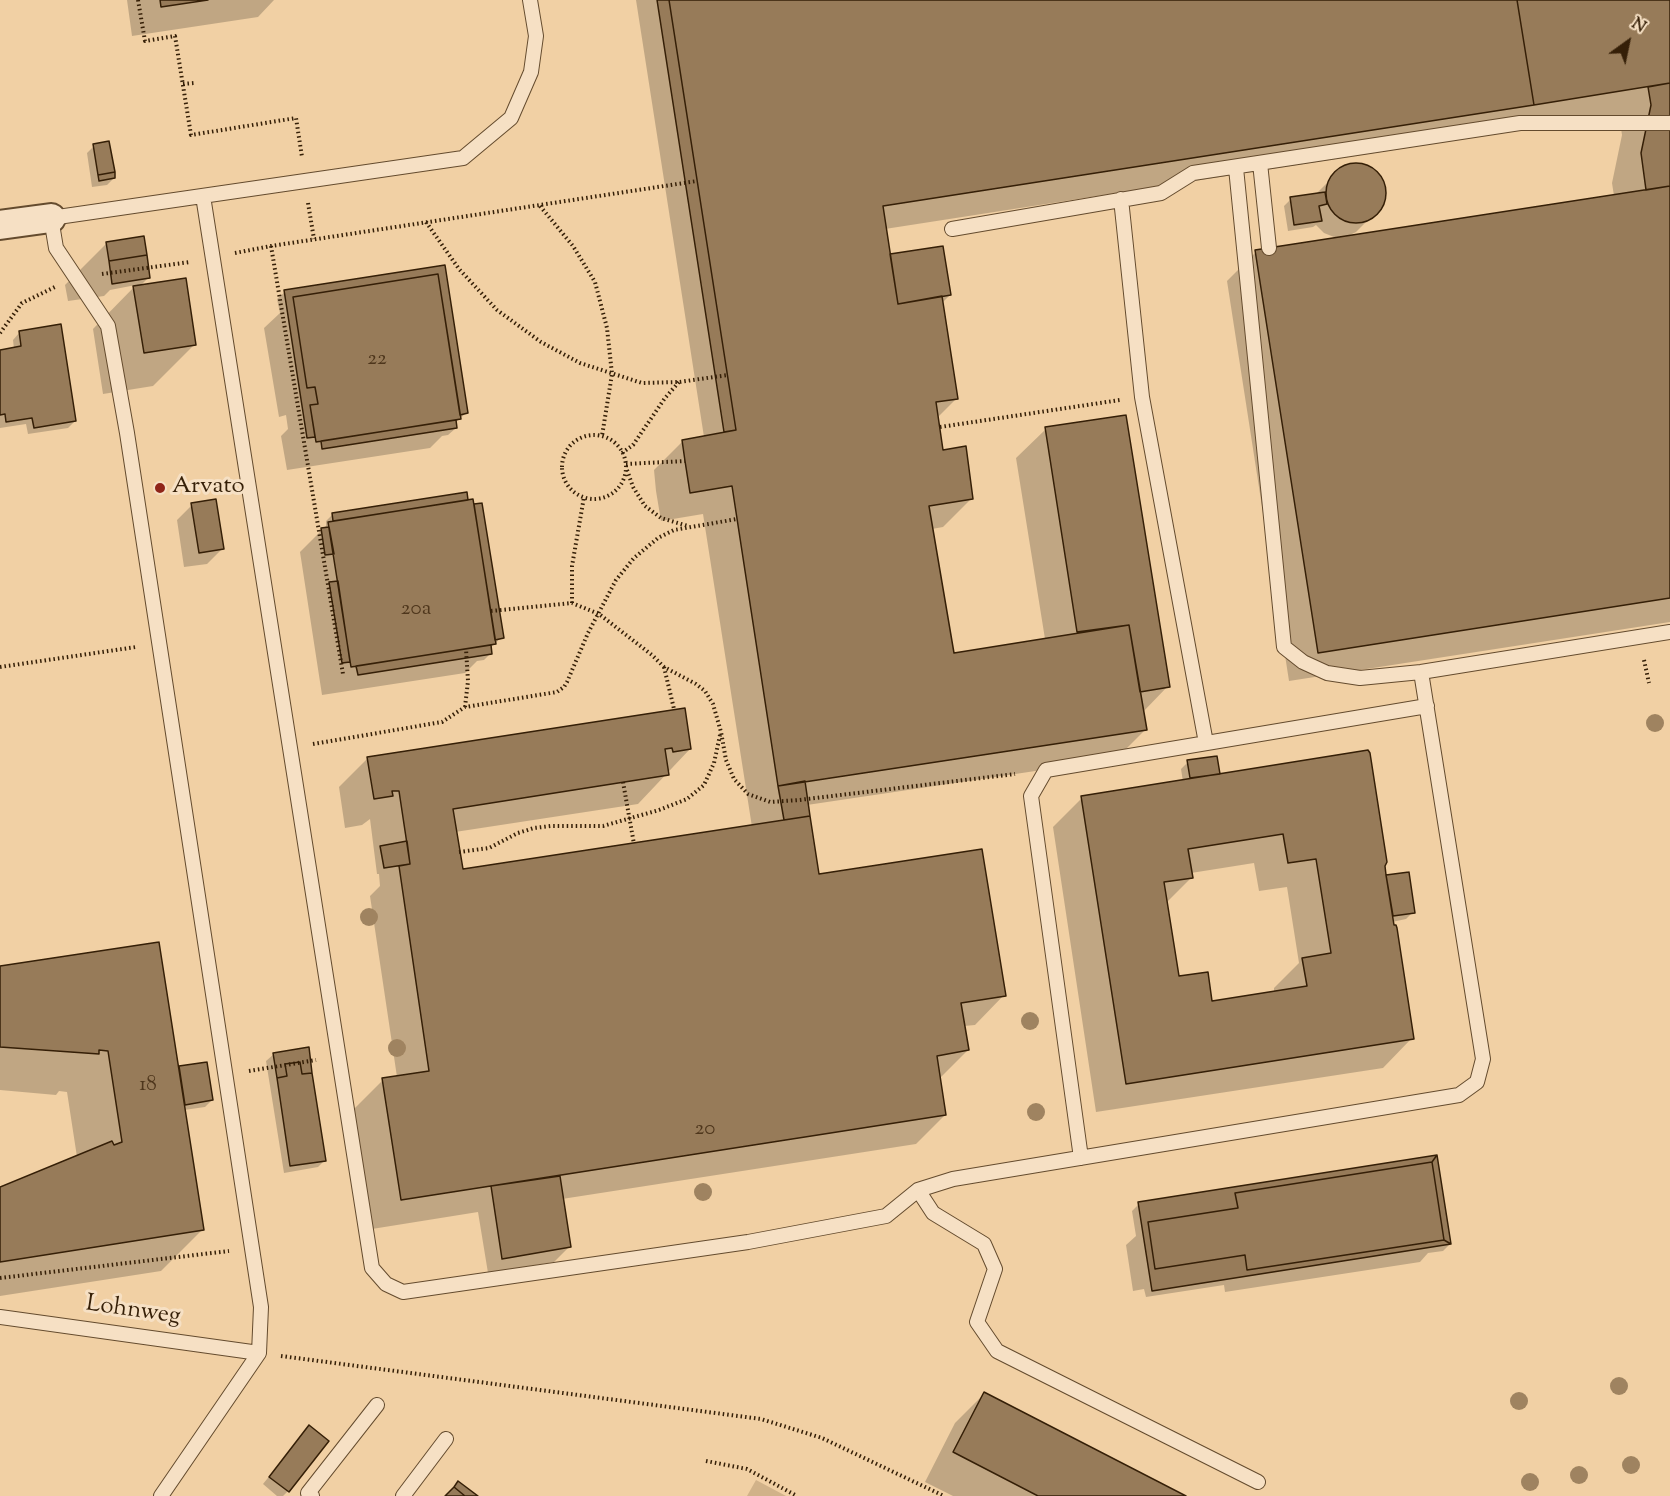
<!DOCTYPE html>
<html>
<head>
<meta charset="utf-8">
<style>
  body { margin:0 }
  #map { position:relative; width:1670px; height:1496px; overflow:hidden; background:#f1d0a4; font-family:"Sorts Mill Goudy",serif }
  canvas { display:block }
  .north { position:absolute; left:1598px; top:12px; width:60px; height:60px; -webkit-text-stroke:4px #f6e0c4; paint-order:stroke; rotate:33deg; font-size:16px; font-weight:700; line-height:24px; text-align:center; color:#351f07 }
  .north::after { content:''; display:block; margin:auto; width:21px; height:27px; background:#351f07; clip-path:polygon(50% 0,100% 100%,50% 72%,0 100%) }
</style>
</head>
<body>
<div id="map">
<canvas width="1670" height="1496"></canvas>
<div class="north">N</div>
</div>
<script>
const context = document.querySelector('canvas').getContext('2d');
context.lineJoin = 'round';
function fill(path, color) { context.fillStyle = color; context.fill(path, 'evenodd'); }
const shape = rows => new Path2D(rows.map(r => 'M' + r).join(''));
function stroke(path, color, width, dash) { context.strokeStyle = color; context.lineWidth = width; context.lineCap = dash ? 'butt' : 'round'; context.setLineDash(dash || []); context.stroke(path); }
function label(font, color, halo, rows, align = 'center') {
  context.font = font + ' "Sorts Mill Goudy",serif'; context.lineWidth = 6; context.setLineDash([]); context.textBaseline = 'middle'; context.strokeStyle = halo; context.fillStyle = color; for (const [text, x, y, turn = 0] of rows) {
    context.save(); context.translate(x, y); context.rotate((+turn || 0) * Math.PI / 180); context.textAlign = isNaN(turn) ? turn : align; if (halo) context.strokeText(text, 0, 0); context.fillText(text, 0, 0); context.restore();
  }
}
fill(shape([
  [756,1480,786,1496,747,1496]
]), '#d1b289');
fill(shape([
  [127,0,274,0,258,17,132,36],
  [636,0,1670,0,1670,622,1289,681,1227,281,1256,252,1339,239,1324,233,1316,225,1313,227,1288,231,1284,206,1291,199,1316,194,1340,170,1350,166,1361,166,1371,170,1379,178,1384,188,1384,198,1379,209,1356,232,1346,237,1614,196,1612,183,1622,135,1619,115,885,229,889,256,950,295,942,303,957,398,937,418,942,452,972,498,943,527,932,529,952,654,1045,639,1016,458,1046,429,1168,686,1142,713,1145,730,1116,759,807,805,818,876,1004,995,975,1025,964,1026,968,1050,939,1079,945,1115,916,1144,562,1199,569,1247,554,1262,488,1273,478,1212,372,1229,354,1109,383,1080,397,1077,370,896,380,886,379,874,377,874,370,819,362,825,345,828,339,787,368,758,683,709,690,749,638,804,455,832,461,871,752,827,703,514,661,521,656,491,654,470,683,441,704,437],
  [94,146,114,178,107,185,92,187,87,153],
  [107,243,149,277,140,286,195,344,153,386,103,394,93,329,136,285,110,290,104,296,68,301,65,285],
  [285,292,466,413,455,423,456,428,448,435,442,436,430,448,287,470,281,436,288,429,286,415,279,417,264,328,280,313,277,299],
  [20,332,75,421,68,428,28,434,26,424,0,428,0,351,14,349,13,340],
  [467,499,473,506,481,505,502,637,490,648,491,653,484,660,477,661,465,673,322,695,300,552,326,526,326,521,333,514],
  [192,505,222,549,207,564,184,567,177,520],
  [1188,762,1219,773,1383,866,1385,877,1407,873,1413,912,1406,919,1392,922,1412,1038,1383,1068,1096,1112,1053,827,1082,798,1183,782,1181,769],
  [1254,863,1259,891,1287,887,1299,963,1274,988,1274,993,1211,1003,1178,978,1166,903,1191,878,1191,873],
  [0,968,178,1070,180,1068,212,1100,205,1107,184,1110,203,1229,161,1271,0,1296,0,1188,77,1157,67,1092,59,1091,56,1095,0,1090],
  [274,1054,325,1160,318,1167,284,1173,266,1061],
  [1139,1204,1450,1244,1443,1251,1428,1253,1420,1262,1225,1292,1224,1285,1146,1297,1144,1289,1133,1291,1126,1245,1136,1236,1132,1211],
  [984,1394,1183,1496,953,1496,925,1482,955,1423],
  [309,1427,327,1441,288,1491,283,1496,277,1496,263,1484]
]), '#0003');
const building = shape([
  [160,0,208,0,161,7,160,0],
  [657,0,669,0,736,430,724,432,657,0],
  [669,0,1517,0,1534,105,883,206,898,304,942,296,958,399,936,402,943,450,966,446,973,499,929,506,954,653,1129,625,1147,730,778,786,732,486,690,493,685,461,682,440,736,430,669,0],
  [1517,0,1670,0,1670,83,1534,105,1517,0],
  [1670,83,1670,186,1646,190,1641,153,1651,105,1648,87,1670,83],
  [109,141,115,172,98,175,93,144,109,141],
  '1326 193a30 30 0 1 1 60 0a30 30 0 1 1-60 0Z',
  [115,172,115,178,99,181,98,175,115,172],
  [1670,186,1670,598,1318,653,1255,250,1670,186],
  [1325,192,1327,204,1319,206,1322,221,1294,225,1290,197,1325,192],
  [144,236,147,255,109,261,106,242,144,236],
  [943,246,951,295,898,304,890,254,943,246],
  [147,255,150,278,112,284,109,261,147,255],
  [445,265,468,413,460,415,438,274,293,297,307,388,315,387,318,404,310,405,315,437,307,438,284,290,445,265],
  [438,274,461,419,316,442,310,405,318,404,315,387,307,388,293,297,438,274],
  [186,278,196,345,144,353,133,286,186,278],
  [61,324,76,421,34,428,32,418,6,422,5,414,0,415,0,350,21,346,19,331,61,324],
  [1126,415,1170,687,1140,692,1129,625,1077,632,1045,427,1126,415],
  [456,420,457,428,322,449,321,441,456,420],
  [467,492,468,500,333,521,332,513,467,492],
  [216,499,224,549,199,553,191,503,216,499],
  [473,499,496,644,351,667,328,522,473,499],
  [482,503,504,638,495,640,474,504,482,503],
  [329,527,334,554,325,555,321,528,329,527],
  [338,581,350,662,342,663,329,582,338,581],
  [491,645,492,654,358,675,356,666,491,645],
  [685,708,691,749,673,752,672,748,665,749,669,775,453,809,463,869,810,816,819,874,982,849,1006,996,961,1003,969,1050,937,1056,946,1115,401,1200,382,1078,429,1071,399,866,410,864,399,791,392,791,393,796,374,799,367,757,685,708],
  [1368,750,1370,753,1387,862,1385,866,1386,875,1394,925,1396,925,1397,928,1414,1039,1126,1084,1081,796,1368,750],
  [1283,834,1288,863,1316,859,1331,953,1302,958,1307,986,1212,1001,1208,972,1179,976,1164,882,1193,878,1188,849,1283,834],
  [1217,756,1220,774,1190,778,1187,760,1217,756],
  [805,781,810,816,784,820,778,786,805,781],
  [407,841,410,864,384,868,380,846,407,841],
  [1409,872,1415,913,1393,916,1386,875,1409,872],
  [159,942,204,1230,0,1262,0,1187,112,1141,114,1145,122,1142,108,1051,99,1050,99,1054,0,1047,0,966,159,942],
  [309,1047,312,1073,302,1074,300,1062,285,1064,287,1076,277,1078,273,1053,309,1047],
  [207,1062,213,1100,185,1105,179,1066,207,1062],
  [300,1062,302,1074,312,1073,326,1161,290,1166,277,1078,287,1076,285,1064,300,1062],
  [1437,1155,1451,1244,1444,1240,1432,1162,1437,1155],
  [1437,1155,1432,1162,1235,1193,1238,1208,1148,1222,1155,1269,1245,1255,1247,1270,1444,1240,1451,1244,1152,1291,1138,1202,1437,1155],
  [1432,1162,1444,1240,1247,1270,1245,1255,1155,1269,1148,1222,1238,1208,1235,1193,1432,1162],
  [560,1176,571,1247,502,1259,491,1186,560,1176],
  [984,1392,1186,1496,1038,1496,953,1452,984,1392],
  [309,1425,329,1441,289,1492,269,1477,309,1425],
  [458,1481,478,1496,465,1496,454,1487,458,1481],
  [454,1487,465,1496,445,1496,454,1487]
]);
fill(building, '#977b59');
stroke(building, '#351f07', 1.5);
const lane = shape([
  [1260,163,1269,248],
  [1236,168,1284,647,1303,662,1327,673,1360,678,1421,672,1670,632],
  [203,196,372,1268,386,1284,403,1292,748,1242,886,1216,918,1190,953,1179,1459,1095,1477,1082,1483,1059,1421,672],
  [1121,199,1142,397,1206,743],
  [952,229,1161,193,1193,173,1520,123,1670,123],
  [1081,1158,1031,796,1046,770,1427,706],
  [918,1190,933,1213,984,1244,995,1269,977,1322,997,1351,1258,1482],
  [0,1317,259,1353],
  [161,1496,259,1353,261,1307,127,433,108,326,56,248,51,218,463,158,511,118,531,72,536,36,530,0],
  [312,1496,308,1493,377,1405],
  [403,1496,446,1439]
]);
const street = shape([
  [0,225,51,218]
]);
stroke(lane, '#644b2e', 16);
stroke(street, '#644b2e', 32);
stroke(shape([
  [138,0,145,41,175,36,191,135,296,118,302,157],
  [183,84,194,83],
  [308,203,314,239],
  [540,206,573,246,595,282,607,328,612,374,602,436],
  [426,222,459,269,497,310,541,342,580,363,642,383,679,382,728,375],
  [271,246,343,674],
  [235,253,271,246,697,181],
  [102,274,190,262],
  [0,333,22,303,55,287],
  [940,427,1120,400],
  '562 467a32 32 0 1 1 64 0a32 32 0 1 1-64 0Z',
  [622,453,633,445,665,398,679,382],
  [626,464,685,461],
  [627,470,633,487,645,506,661,518,688,526],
  [572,603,572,566,584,497],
  [491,611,572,603,599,614,652,655,664,667,696,684,705,691,713,704,721,732,726,760,734,779,748,794,770,802,799,800,1015,774],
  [1644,660,1649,683],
  [0,667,136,647],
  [664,667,674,709],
  [465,707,468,681,466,649],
  [313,744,442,722,465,707,557,692,564,687,567,682,588,633,616,580,634,558,658,538,674,530,737,519],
  [623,782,634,844],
  [459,852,489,848,518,833,534,828,551,826,603,826,659,810,687,799,704,785,714,763,720,735],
  [249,1071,316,1060],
  [0,1278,229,1251],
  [281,1356,761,1419,822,1438,944,1496],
  [706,1461,747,1469,797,1496]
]), '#351f07', 4, [1.5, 3]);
stroke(lane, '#f6e0c4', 14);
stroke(street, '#f6e0c4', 28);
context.fillStyle = '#9f8360';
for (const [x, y] of [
  [1655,723],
  [369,917],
  [1030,1021],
  [397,1048],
  [1036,1112],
  [703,1192],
  [1619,1386],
  [1519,1401],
  [1631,1465],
  [1579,1475],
  [1530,1482]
]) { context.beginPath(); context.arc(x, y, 9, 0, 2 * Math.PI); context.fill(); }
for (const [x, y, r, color] of [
  [160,488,6,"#8f2418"]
]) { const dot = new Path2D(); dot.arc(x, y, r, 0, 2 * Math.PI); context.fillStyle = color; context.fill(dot); stroke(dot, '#f6e0c4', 2); }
label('21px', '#4e361c', null, [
  ["22",377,360],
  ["20a",416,610],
  ["18",148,1086],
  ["20",705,1130]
]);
label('24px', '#351f07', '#f6e0c4', [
  ["Arvato",172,488]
], 'left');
label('24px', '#351f07', '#f6e0c4', [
  ["Lohnweg",133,1312,8]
]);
</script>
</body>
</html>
